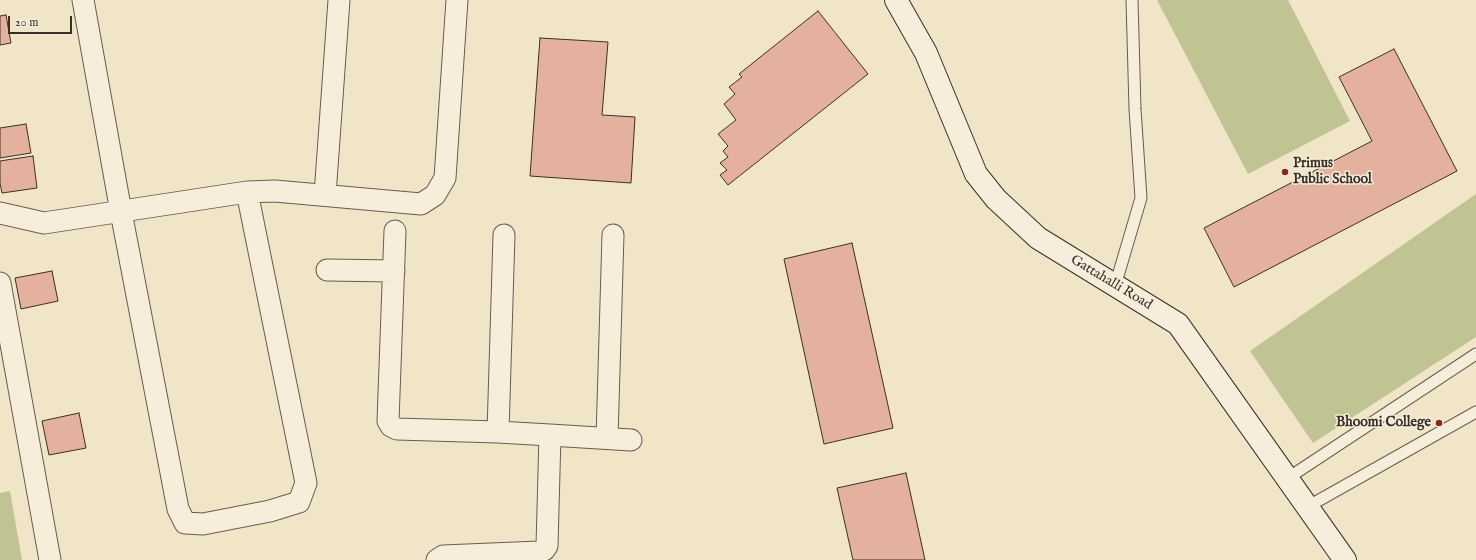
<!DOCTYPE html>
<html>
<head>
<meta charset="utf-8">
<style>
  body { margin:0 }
  #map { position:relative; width:1476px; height:560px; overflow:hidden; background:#f1e5c7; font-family:"IM FELL English",serif }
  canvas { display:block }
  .scale { position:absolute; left:8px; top:16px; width:64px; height:18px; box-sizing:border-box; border:2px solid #3a2f27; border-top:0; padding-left:5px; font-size:12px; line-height:14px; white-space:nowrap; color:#3a2f27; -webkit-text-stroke:3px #f6eedb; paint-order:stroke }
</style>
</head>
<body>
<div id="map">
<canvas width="1476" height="560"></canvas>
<div class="scale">20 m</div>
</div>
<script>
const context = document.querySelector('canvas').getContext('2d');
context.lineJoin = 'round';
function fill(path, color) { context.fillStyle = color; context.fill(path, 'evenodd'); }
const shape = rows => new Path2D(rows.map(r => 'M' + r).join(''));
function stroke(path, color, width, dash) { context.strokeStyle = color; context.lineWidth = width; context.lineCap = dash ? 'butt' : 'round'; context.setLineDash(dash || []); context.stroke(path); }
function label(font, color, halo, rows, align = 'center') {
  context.font = font + ' "IM FELL English",serif'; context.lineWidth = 3; context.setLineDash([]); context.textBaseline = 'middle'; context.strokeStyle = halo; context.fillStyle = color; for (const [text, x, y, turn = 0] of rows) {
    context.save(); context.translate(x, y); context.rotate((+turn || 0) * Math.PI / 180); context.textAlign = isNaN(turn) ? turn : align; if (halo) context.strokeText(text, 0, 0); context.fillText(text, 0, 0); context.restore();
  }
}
fill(shape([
  [1157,0,1288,0,1350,121,1248,174],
  [1476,194,1476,337,1313,443,1250,351],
  [10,491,22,560,0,560,0,493]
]), '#c0c392');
const building = shape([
  [818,11,868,74,728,185,720,175,727,170,720,163,728,157,723,151,728,146,718,134,736,120,724,104,735,94,729,87,742,77,739,74,818,11],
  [6,15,11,43,0,45,0,16,6,15],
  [540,38,608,42,602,115,635,117,631,183,530,176,540,38],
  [1394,49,1457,171,1234,287,1204,228,1372,141,1339,77,1394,49],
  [26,124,31,153,0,158,0,128,26,124],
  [33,156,37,188,2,193,0,183,0,161,33,156],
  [852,243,893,428,824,444,784,259,852,243],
  [52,271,58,301,21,309,15,278,52,271],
  [79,413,86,448,49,455,42,421,79,413],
  [906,473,925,560,853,560,837,488,906,473]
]);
fill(building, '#e5b19f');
stroke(building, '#3a2f27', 1);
const service = shape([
  [1115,286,1141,198,1135,109,1132,0],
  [1288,478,1476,354],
  [1307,507,1476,412]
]);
const minor = shape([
  [83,0,121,212,178,509,185,523,203,524,270,511,299,502,306,483,247,192],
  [325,195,339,0],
  [0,213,44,223,247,192,275,191,421,204,435,195,445,178,457,0],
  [395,231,388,421,391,426,397,429,498,432,550,435],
  [327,270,394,271],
  [0,283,50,560],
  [498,432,504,235],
  [607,438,613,235],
  [437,560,443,556,539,552,544,550,547,546,550,435,631,440]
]);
const secondary = shape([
  [896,0,926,53,976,174,996,199,1038,238,1178,324,1345,560]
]);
stroke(service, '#685c4f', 13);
stroke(minor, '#685c4f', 23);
stroke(secondary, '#3a2f27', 24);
stroke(service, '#f6eedb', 11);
stroke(minor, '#f6eedb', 21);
stroke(secondary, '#f6eedb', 22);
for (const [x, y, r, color] of [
  [1285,172,4,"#8f2418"],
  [1439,423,4,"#8f2418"]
]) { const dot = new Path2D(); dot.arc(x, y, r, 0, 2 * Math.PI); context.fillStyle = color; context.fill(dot); stroke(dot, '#f6eedb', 1.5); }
label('bold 14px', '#3a2f27', '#f6eedb', [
  ["Primus",1293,164],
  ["Public School",1293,180],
  ["Bhoomi College",1431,423,"right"]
], 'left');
label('14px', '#3a2f27', '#f6eedb', [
  ["Gattahalli Road",1111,283,31]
]);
</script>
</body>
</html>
